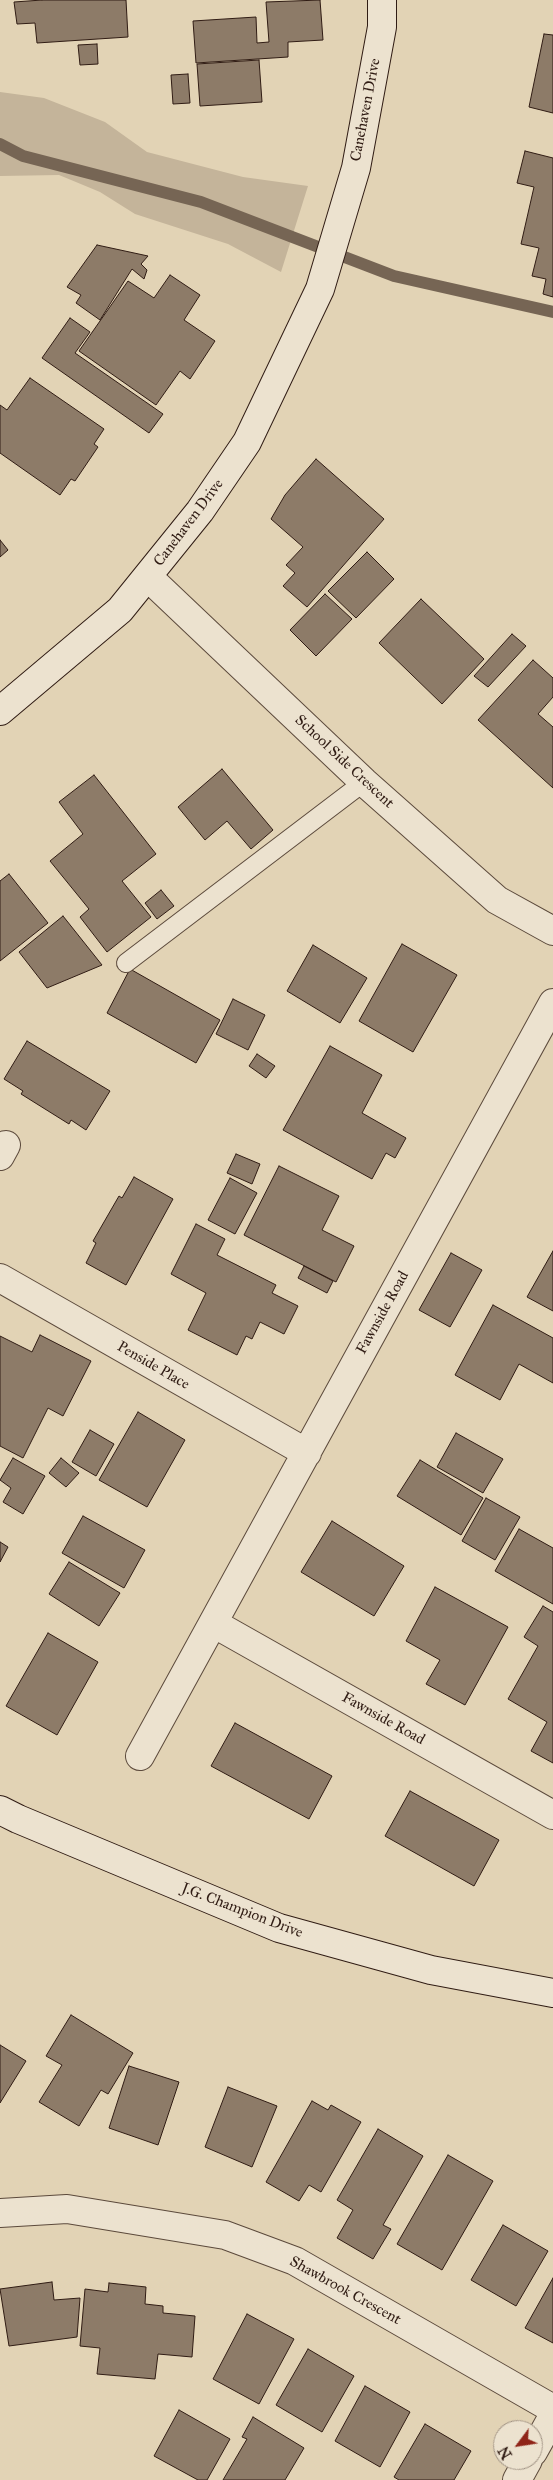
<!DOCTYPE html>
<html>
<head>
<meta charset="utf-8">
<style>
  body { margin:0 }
  #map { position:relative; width:553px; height:2480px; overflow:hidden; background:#e2d3b5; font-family:"IM FELL Great Primer",serif }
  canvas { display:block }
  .north { position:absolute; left:493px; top:2420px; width:50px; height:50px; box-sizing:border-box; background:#ece2cf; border:1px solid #a19384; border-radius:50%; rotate:239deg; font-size:14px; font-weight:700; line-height:20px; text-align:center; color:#301c14 }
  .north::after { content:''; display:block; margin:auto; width:18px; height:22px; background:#8f2418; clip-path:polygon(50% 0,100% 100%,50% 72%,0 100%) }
</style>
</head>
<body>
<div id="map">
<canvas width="553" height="2480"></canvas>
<div class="north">N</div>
</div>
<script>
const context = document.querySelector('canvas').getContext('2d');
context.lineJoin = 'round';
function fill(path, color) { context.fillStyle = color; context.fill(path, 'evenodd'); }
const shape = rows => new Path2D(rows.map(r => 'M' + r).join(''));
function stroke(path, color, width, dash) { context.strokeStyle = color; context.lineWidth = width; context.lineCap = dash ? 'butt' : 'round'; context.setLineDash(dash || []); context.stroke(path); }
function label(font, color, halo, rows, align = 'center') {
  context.font = font + ' "IM FELL Great Primer",serif'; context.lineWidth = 4; context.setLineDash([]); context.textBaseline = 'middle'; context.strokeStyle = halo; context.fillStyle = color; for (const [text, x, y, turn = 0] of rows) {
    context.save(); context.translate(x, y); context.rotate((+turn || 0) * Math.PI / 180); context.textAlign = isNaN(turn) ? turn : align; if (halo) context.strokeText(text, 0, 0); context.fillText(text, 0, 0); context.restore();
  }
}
fill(shape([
  [0,92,44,98,105,122,147,152,243,177,308,186,281,272,228,244,135,214,100,192,59,175,0,176]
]), '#c4b49a');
stroke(shape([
  [0,144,23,156,201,202,394,276,553,312]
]), '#766554', 12);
const building = shape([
  [42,0,126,0,128,37,37,43,35,23,17,24,14,2,42,0],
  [320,0,323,40,288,42,288,57,196,63,193,21,256,17,257,43,269,42,266,2,320,0],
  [544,34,553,35,553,113,529,107,544,34],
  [97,44,98,64,80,65,78,45,97,44],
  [259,60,262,102,200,106,197,64,259,60],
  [188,74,190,103,173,104,171,75,188,74],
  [525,151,553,158,553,297,543,294,546,279,532,276,539,248,521,244,534,187,517,183,525,151],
  [97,245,148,256,141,264,147,270,144,279,132,269,100,320,76,303,81,295,67,287,97,245],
  [170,275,200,295,184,320,215,341,190,379,180,371,156,405,79,351,128,281,154,298,170,275],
  [70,318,90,332,75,353,163,414,149,433,42,358,70,318],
  [30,378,104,429,94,444,98,447,75,481,71,479,60,495,0,453,0,405,7,410,30,378],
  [316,459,384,519,307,607,283,586,295,573,286,565,303,547,271,519,285,495,316,459],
  [0,540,8,550,0,557,0,540],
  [367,552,394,579,356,618,328,591,367,552],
  [325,594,352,619,316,656,290,630,325,594],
  [421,599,484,659,442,704,379,643,421,599],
  [512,634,526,646,488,687,474,676,512,634],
  [533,660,553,678,553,697,538,714,553,727,553,788,478,720,533,660],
  [222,769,273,830,251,849,227,821,205,840,178,807,222,769],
  [94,775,156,854,122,881,151,917,107,952,80,917,89,909,50,861,83,834,59,802,94,775],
  [9,874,48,923,0,961,0,881,9,874],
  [161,890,174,906,157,919,145,903,161,890],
  [63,916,102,965,47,988,19,952,63,916],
  [402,944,457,975,413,1052,359,1021,402,944],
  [313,945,367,978,340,1023,287,991,313,945],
  [130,969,220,1020,196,1063,107,1013,130,969],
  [233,999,265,1015,248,1050,216,1034,233,999],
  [27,1041,110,1091,86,1130,71,1120,69,1124,21,1094,23,1091,4,1079,27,1041],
  [330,1046,382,1075,362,1113,406,1138,395,1158,386,1153,372,1179,283,1130,330,1046],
  [257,1054,275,1066,266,1078,249,1066,257,1054],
  [236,1154,260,1164,252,1184,227,1173,236,1154],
  [279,1166,339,1196,322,1230,354,1246,336,1282,244,1235,279,1166],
  [134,1177,173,1199,126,1285,86,1263,96,1243,93,1241,119,1196,122,1198,134,1177],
  [230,1178,257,1193,235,1234,208,1220,230,1178],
  [196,1224,225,1239,217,1255,276,1285,272,1293,298,1306,284,1334,260,1322,252,1339,246,1336,237,1355,188,1330,206,1293,171,1274,196,1224],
  [553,1251,553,1311,527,1297,553,1251],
  [451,1253,482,1270,450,1327,419,1310,451,1253],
  [304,1266,333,1281,327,1293,298,1278,304,1266],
  [493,1305,553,1338,553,1383,519,1364,500,1400,455,1375,493,1305],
  [40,1335,91,1361,63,1416,48,1408,23,1458,0,1446,0,1336,32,1352,40,1335],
  [138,1412,185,1440,147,1507,99,1480,138,1412],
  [90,1430,114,1444,96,1476,72,1462,90,1430],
  [456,1433,503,1459,483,1493,437,1467,456,1433],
  [13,1458,45,1476,23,1514,3,1502,11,1488,0,1480,13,1458],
  [61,1458,79,1473,66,1487,49,1473,61,1458],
  [420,1460,483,1498,461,1535,397,1496,420,1460],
  [486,1498,520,1517,495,1560,462,1541,486,1498],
  [83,1516,145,1550,124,1588,62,1553,83,1516],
  [332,1521,404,1566,374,1616,301,1572,332,1521],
  [519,1529,553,1548,553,1604,495,1571,519,1529],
  [0,1542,8,1547,0,1562,0,1542],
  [69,1562,120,1593,99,1626,49,1594,69,1562],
  [435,1587,508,1627,465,1705,426,1684,440,1660,406,1641,435,1587],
  [543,1606,553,1612,553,1763,531,1751,547,1722,508,1699,538,1646,524,1637,543,1606],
  [48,1633,98,1662,57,1735,6,1706,48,1633],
  [235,1723,332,1776,309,1819,211,1766,235,1723],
  [410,1791,499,1840,474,1886,385,1836,410,1791],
  [71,2015,133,2053,108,2094,101,2090,79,2126,39,2102,62,2065,46,2056,71,2015],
  [0,2045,26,2061,0,2103,0,2045],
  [129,2066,179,2082,158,2145,109,2128,129,2066],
  [228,2087,277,2106,252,2167,205,2147,228,2087],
  [312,2101,328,2110,331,2105,361,2122,321,2192,309,2185,299,2201,266,2182,312,2101],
  [378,2129,423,2156,383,2225,391,2229,373,2259,337,2238,353,2210,337,2200,378,2129],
  [448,2155,493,2181,442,2270,397,2244,448,2155],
  [503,2225,548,2251,516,2306,471,2280,503,2225],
  [553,2278,553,2343,525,2328,553,2278],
  [52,2282,54,2300,80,2298,77,2337,9,2346,0,2289,52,2282],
  [109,2283,146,2287,145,2304,163,2306,163,2313,195,2316,192,2357,158,2354,155,2379,97,2374,100,2348,80,2346,85,2289,108,2292,109,2283],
  [247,2314,294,2339,259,2404,213,2379,247,2314],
  [308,2349,354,2376,322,2432,276,2405,308,2349],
  [365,2386,410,2412,380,2467,335,2441,365,2386],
  [179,2410,230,2439,207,2480,198,2480,154,2456,179,2410],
  [253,2417,304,2448,285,2480,223,2480,247,2439,242,2437,253,2417],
  [425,2424,471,2451,454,2480,399,2480,394,2477,425,2424]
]);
fill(building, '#8d7b68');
stroke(building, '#301c14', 1);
const lane = shape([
  [126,963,364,782]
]);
const street = shape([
  [148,577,364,782,497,900,553,931],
  [0,1156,6,1145],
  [0,1278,307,1453],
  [213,1623,553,1815],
  [140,1756,553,1003],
  [0,2213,67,2209,225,2235,295,2261,553,2409],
  [533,2452,553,2416],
  [517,2480,528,2460]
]);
const secondary = shape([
  [0,711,120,610,200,511,247,442,320,289,356,168,382,27,382,0],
  [0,1810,18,1819,279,1928,431,1970,553,1993]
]);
stroke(lane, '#5c4a3c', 20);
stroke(street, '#5c4a3c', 30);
stroke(secondary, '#301c14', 30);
stroke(lane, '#ece2cf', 18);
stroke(street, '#ece2cf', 28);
stroke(secondary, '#ece2cf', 28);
label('15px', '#301c14', '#ece2cf', [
  ["Canehaven Drive",366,110,-79],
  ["Canehaven Drive",189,523,-53],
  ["School Side Crescent",344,762,43],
  ["Fawnside Road",383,1313,-61],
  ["Penside Place",153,1366,30],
  ["Fawnside Road",383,1719,29],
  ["J.G. Champion Drive",242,1911,21],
  ["Shawbrook Crescent",345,2291,29]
]);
</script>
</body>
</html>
